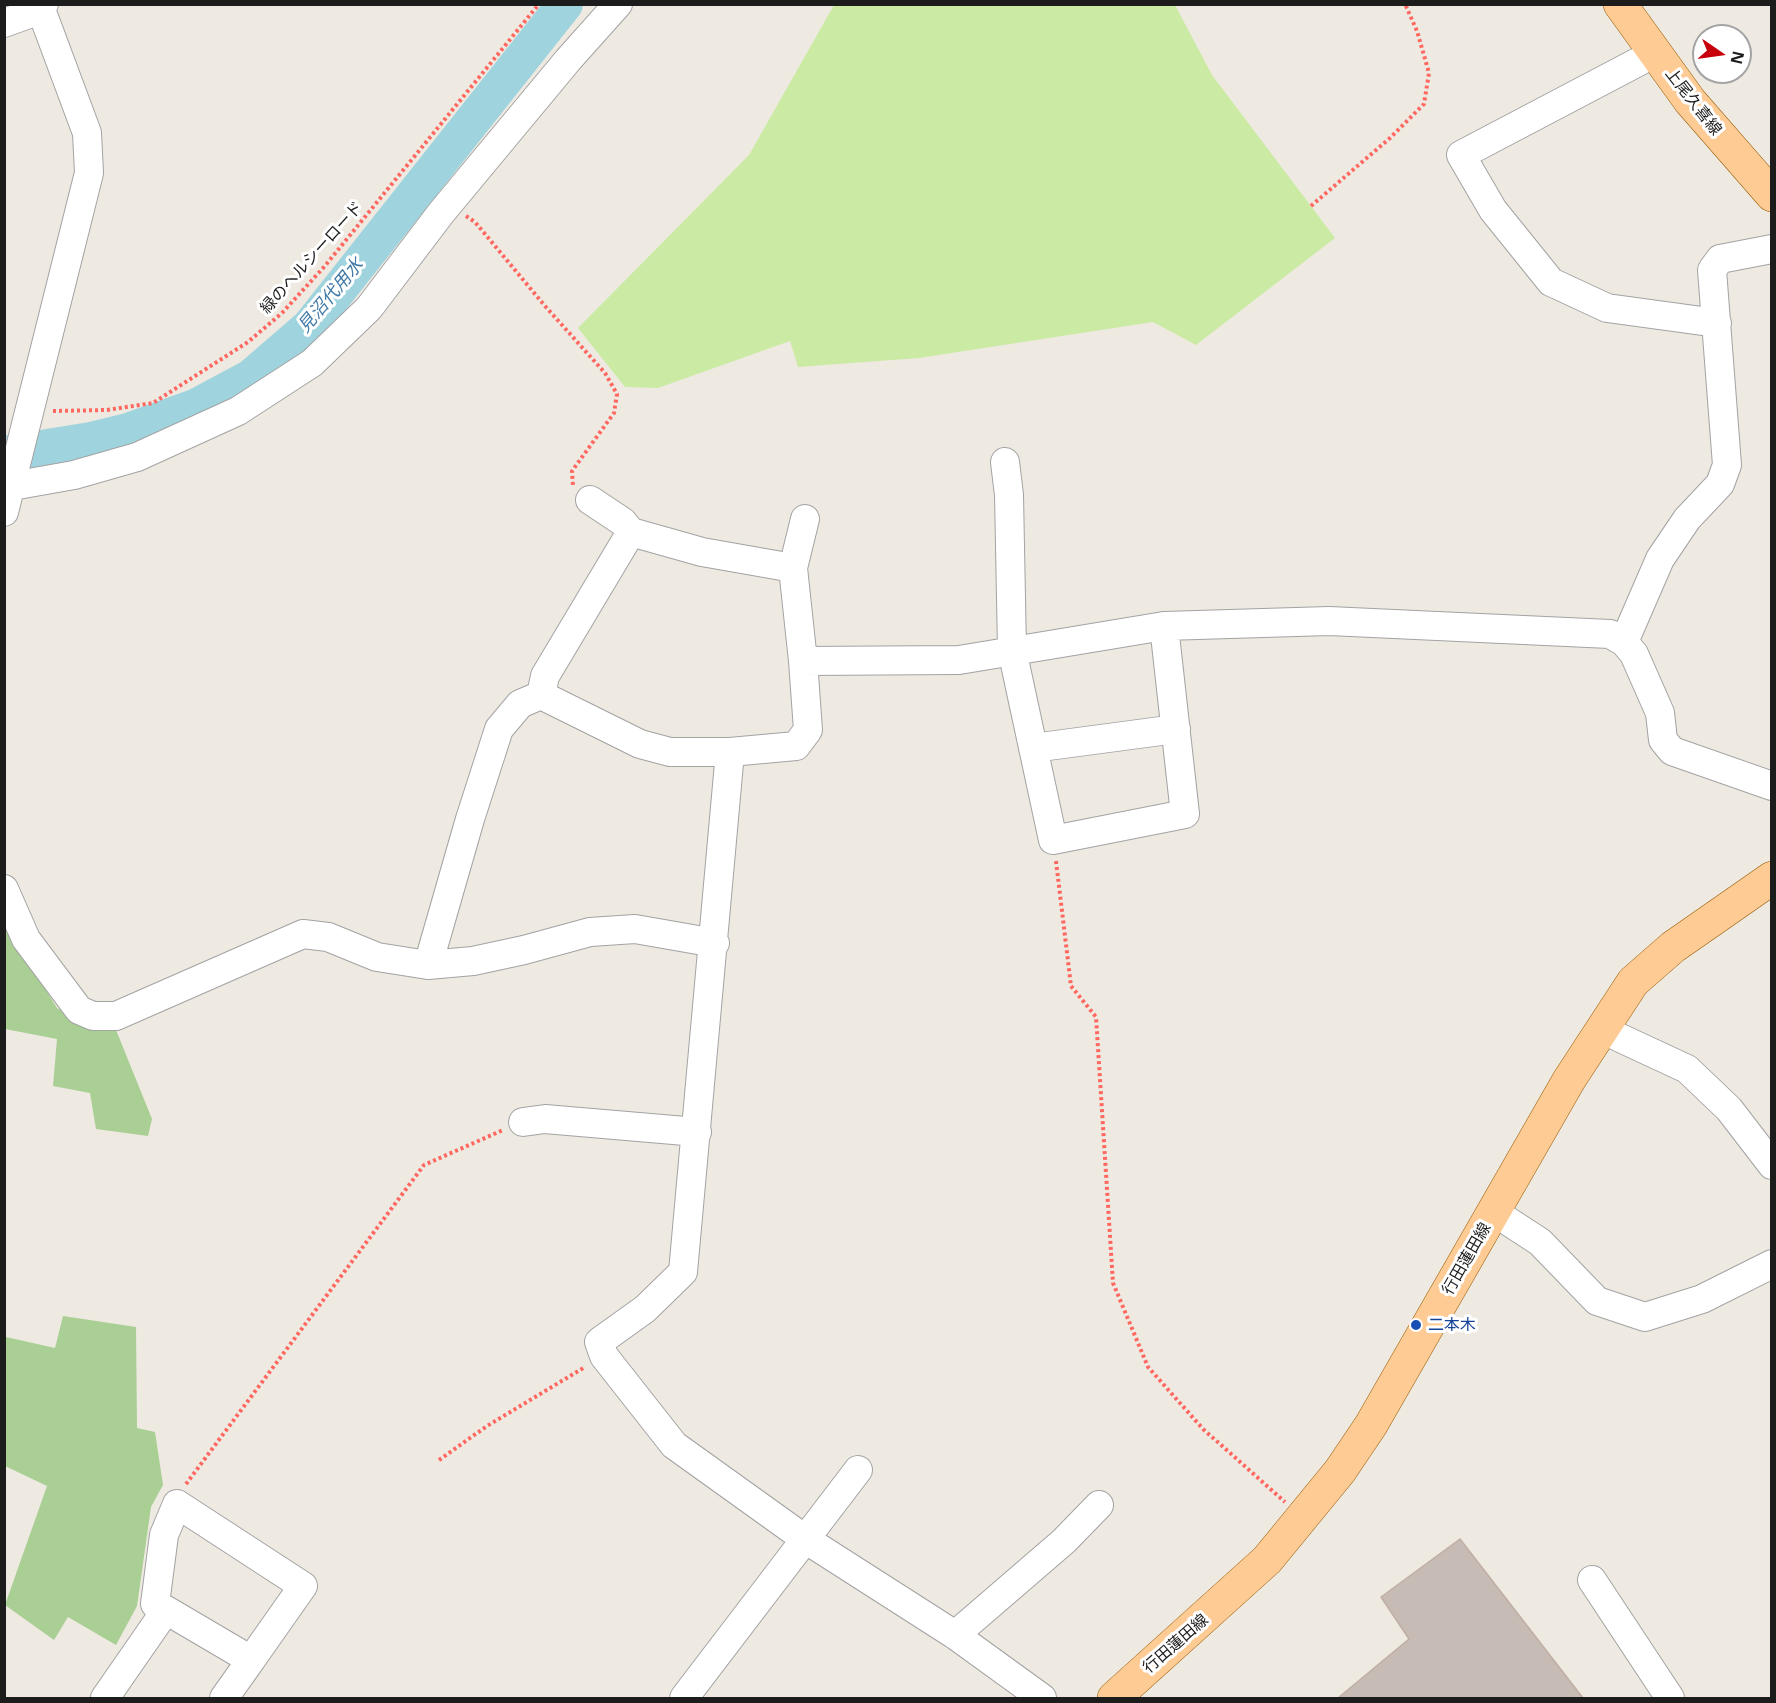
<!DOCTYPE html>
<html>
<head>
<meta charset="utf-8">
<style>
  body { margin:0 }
  #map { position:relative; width:1776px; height:1703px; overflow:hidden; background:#eee9e1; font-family:"Noto Sans",sans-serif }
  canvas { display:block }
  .frame { position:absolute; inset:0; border:6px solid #1c1c1c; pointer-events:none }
  .north { position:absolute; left:1692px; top:24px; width:60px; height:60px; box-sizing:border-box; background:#fff; border:2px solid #a4a4a4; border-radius:50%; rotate:103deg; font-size:16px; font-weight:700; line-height:24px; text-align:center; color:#1c1c1c }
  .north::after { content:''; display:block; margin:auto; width:21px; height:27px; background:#c8000c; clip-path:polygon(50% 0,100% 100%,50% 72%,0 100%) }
</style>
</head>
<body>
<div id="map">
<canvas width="1776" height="1703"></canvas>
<div class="frame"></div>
<div class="north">N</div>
</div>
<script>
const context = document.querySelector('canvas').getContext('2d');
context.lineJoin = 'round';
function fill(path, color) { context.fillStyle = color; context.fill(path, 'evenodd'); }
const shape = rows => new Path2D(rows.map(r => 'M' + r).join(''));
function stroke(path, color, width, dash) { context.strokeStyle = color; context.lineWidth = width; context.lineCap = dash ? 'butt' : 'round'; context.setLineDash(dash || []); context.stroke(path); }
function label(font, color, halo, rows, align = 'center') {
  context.font = font + ' "Noto Sans","Noto Sans JP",sans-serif'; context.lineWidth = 6; context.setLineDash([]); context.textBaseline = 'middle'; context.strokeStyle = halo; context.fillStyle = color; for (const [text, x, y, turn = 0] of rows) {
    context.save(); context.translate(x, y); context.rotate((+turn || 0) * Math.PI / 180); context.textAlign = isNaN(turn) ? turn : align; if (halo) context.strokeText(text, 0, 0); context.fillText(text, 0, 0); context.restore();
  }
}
fill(shape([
  [834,5,1175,5,1212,75,1335,238,1196,345,1153,322,919,358,798,367,790,341,658,388,625,387,578,328,749,155]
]), '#cbeba4');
fill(shape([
  [5,924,57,1008,89,1024,114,1025,152,1119,148,1136,96,1129,90,1093,53,1086,57,1039,5,1029],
  [63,1316,136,1327,137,1428,155,1432,163,1485,151,1507,137,1606,116,1645,68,1617,54,1640,5,1605,47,1486,5,1466,5,1340,6,1337,55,1348]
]), '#a9cf94');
stroke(shape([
  [4,454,91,440,128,431,195,407,251,377,310,326,565,4]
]), '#9fd4de', 36);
const building = shape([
  [1460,1539,1583,1698,1338,1698,1409,1639,1381,1597,1460,1539]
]);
fill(building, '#c6bbb5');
stroke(building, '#c0aea3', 1.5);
const minor = shape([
  [4,23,40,10,44,4],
  [1655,53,1461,155,1493,210,1551,282,1607,308,1717,323],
  [1005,462,1009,495,1012,650,1053,840,1185,814,1164,626],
  [12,486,74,475,137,457,238,411,312,363,369,308,441,213,568,60,618,4],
  [590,500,623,522,631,532],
  [4,512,89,173,87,133,39,4],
  [793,568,805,519],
  [1624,642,1660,559,1687,519,1720,484,1727,465,1712,270,1720,259,1772,249],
  [541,695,640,744,670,752,730,752,796,746,808,730,803,661,959,660,1164,626,1329,621,1610,634,1624,642,1634,654,1660,713,1663,740,1672,751,1772,786],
  [1033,748,1176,729],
  [730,752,683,1272,645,1309,599,1342,604,1356,674,1445,805,1539,955,1635,1042,1698],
  [4,889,26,939,79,1010,93,1016,116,1016,303,934,328,937,377,957,428,965,473,961,524,950,590,932,635,929,715,943],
  [428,965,470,819,499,729,520,704,541,695,545,676,631,532,702,552,793,568,803,661],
  [1601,1029,1687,1069,1729,1109,1772,1165],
  [523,1122,545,1119,697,1132],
  [1494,1212,1540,1242,1597,1301,1645,1317,1702,1299,1772,1264],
  [1592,1580,1670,1698],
  [166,1610,251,1660,224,1698],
  [955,1635,1064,1541,1099,1505],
  [105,1698,166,1610,155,1604,164,1535,177,1504,303,1586,251,1660],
  [684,1698,858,1470]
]);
const major = shape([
  [1620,4,1690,101,1772,195],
  [1114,1698,1267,1560,1340,1471,1371,1425,1569,1080,1633,982,1673,947,1772,878]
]);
stroke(minor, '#a3a3a3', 30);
stroke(major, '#945a00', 34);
stroke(shape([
  [1311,206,1390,138,1424,104,1429,73,1417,31,1405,4],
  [466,216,475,222,545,306,605,373,617,394,614,413,572,471,573,486],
  [53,411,107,410,153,403,248,342,282,313,324,267,539,4],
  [1056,861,1071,986,1096,1017,1113,1283,1148,1367,1203,1429,1285,1502],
  [439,1460,487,1426,585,1367],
  [186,1484,424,1165,503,1130]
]), '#ff6861', 4, [3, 3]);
stroke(minor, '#fff', 28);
stroke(major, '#ffcb95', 33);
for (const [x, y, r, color] of [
  [1416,1325,6,"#1a4fb4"]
]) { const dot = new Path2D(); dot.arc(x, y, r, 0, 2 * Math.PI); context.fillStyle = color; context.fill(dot); stroke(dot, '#fff', 2); }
label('16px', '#1c1c1c', '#fff', [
  ["上尾久喜線",1693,102,52],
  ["緑のヘルシーロード",312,258,-48],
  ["行田蓮田線",1467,1259,-60],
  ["行田蓮田線",1176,1644,-41]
]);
label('16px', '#164399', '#fff', [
  ["二本木",1428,1325]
], 'left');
label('italic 18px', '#437aa7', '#fff', [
  ["見沼代用水",331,296,-50]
]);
</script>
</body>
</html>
